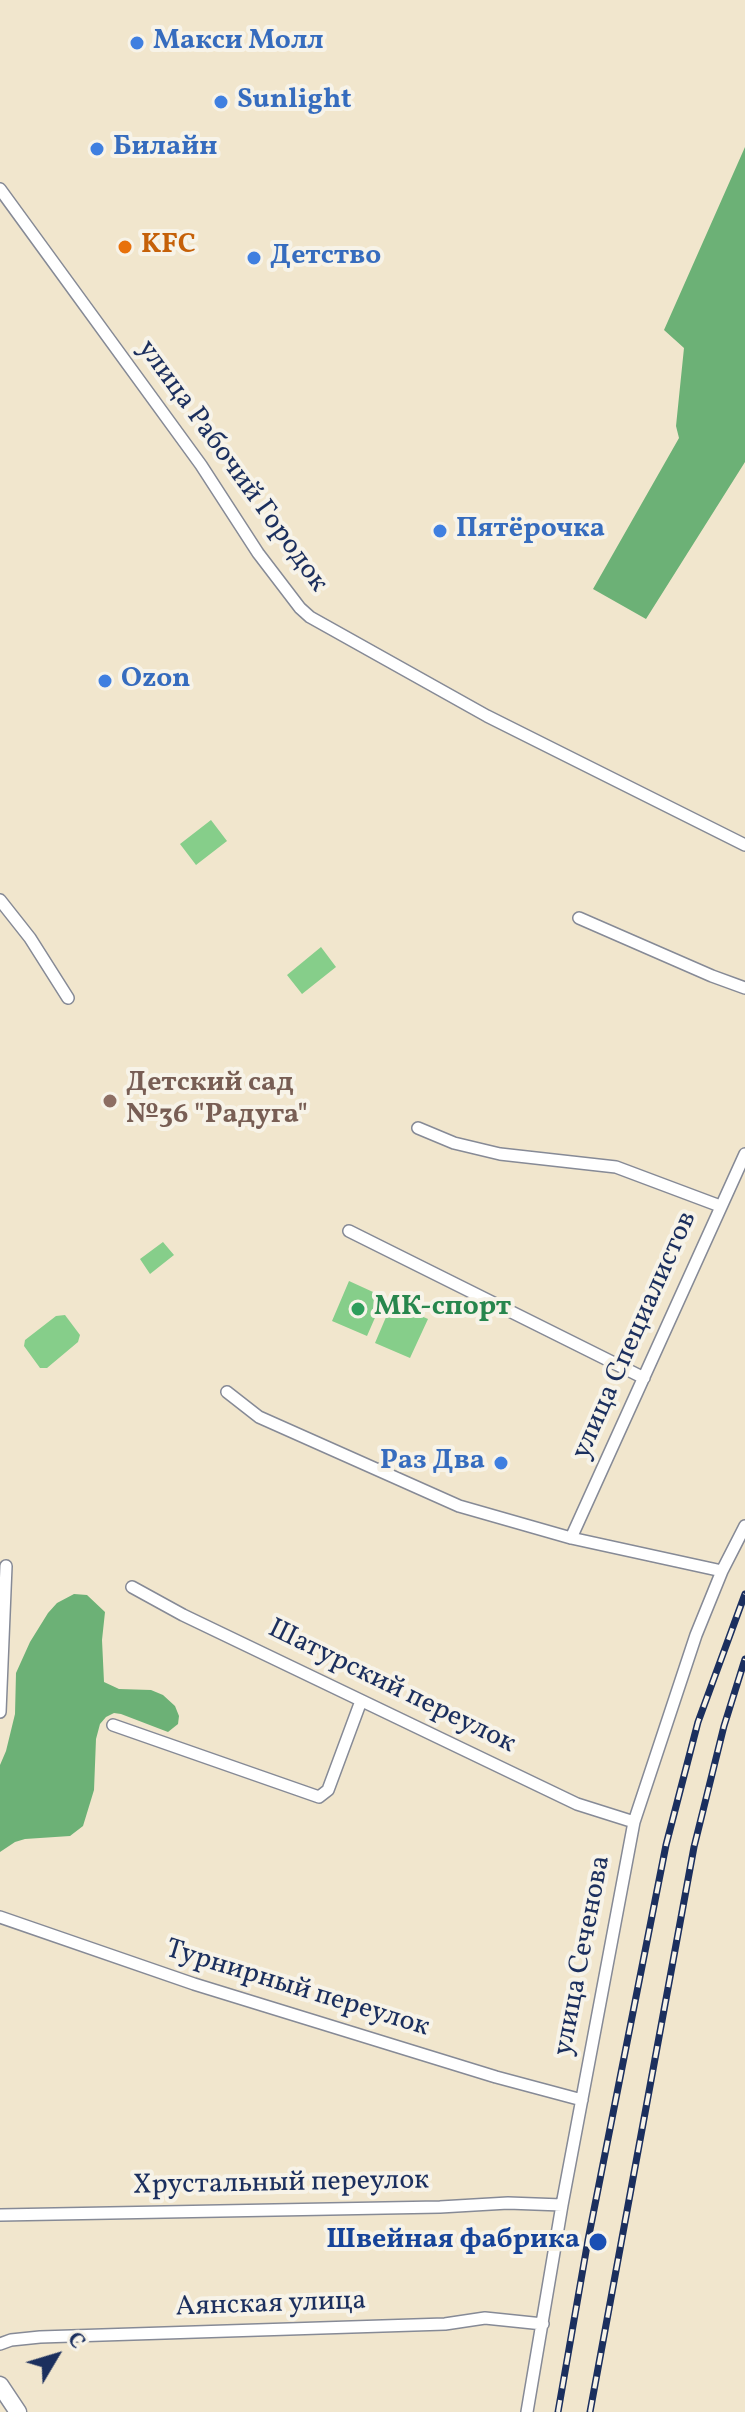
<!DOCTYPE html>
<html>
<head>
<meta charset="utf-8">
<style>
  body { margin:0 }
  #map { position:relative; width:745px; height:2412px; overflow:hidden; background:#f1e6cd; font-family:Vollkorn,serif }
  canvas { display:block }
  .north { position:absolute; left:16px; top:2316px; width:80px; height:80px; -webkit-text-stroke:6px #f7f3e8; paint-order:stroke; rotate:52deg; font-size:22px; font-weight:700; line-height:32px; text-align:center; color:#1b2f5e }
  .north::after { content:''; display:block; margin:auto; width:28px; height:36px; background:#1b2f5e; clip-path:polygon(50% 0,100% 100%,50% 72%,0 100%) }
</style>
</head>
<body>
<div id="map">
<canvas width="745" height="2412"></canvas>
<div class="north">С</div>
</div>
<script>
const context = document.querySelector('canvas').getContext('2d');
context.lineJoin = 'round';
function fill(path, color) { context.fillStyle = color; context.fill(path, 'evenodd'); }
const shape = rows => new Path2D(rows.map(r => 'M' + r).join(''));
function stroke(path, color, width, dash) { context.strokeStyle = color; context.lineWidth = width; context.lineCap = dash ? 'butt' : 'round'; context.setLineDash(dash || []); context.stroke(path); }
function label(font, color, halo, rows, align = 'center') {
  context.font = font + ' Vollkorn,serif'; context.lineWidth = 8; context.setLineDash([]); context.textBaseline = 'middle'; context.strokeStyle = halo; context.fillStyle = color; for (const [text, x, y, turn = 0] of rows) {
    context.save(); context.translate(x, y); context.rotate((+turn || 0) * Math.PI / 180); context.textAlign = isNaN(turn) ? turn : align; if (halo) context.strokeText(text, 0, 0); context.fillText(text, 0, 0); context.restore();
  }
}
fill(shape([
  [211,820,227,841,196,865,180,844],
  [321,947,336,967,302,994,287,975],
  [163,1242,174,1255,150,1274,140,1259],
  [349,1281,384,1297,367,1336,332,1321],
  [392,1303,428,1319,410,1358,375,1343],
  [65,1315,80,1335,78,1342,47,1368,40,1368,24,1346,25,1340,56,1316]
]), '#86ce8a');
fill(shape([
  [745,147,745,462,646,619,593,589,679,438,676,426,684,348,664,330],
  [74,1594,87,1595,105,1612,102,1640,104,1682,119,1689,151,1690,163,1695,175,1706,179,1716,178,1724,168,1732,121,1714,114,1713,106,1717,100,1724,96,1739,94,1790,83,1826,70,1836,25,1839,15,1842,0,1852,0,1765,6,1751,15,1714,16,1673,30,1642,48,1613,57,1603]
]), '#6cb176');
const minor = shape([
  [0,189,201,465,258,553,300,608,310,617,487,716,745,845],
  [0,900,30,938,68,998],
  [579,918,712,976,745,988],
  [418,1128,454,1143,500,1154,616,1167,720,1206],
  [349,1231,644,1378],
  [227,1392,259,1417,459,1506,571,1538,722,1571],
  [571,1538,745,1154],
  [132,1587,183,1615,577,1804,634,1822],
  [0,1712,6,1566],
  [113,1725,319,1797,328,1790,361,1701],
  [0,1917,194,1984,496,2077,582,2100],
  [0,2215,440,2207,508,2203,562,2205],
  [0,2344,11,2340,40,2337,445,2324,485,2318,543,2324],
  [527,2412,562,2205,634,1822,696,1635,722,1571,745,1526]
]);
const secondary = shape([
  [0,2385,18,2412]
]);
stroke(minor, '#868a96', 14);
stroke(secondary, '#868a96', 19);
stroke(minor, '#fff', 11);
stroke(secondary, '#fff', 16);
const rail = shape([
  [558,2412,588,2240,666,1845,698,1722,745,1594],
  [590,2412,694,1847,724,1726,745,1659]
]);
stroke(rail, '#1b2f5e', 7);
stroke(rail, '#f7f3e8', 4, [12]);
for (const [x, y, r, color] of [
  [137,43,8,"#3f7fe0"],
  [221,102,8,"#3f7fe0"],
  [97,149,8,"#3f7fe0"],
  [125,247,8,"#e8710a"],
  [254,258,8,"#3f7fe0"],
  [440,531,8,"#3f7fe0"],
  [105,681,8,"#3f7fe0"],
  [110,1101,8,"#8d6e63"],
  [358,1309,8,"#2e9e5b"],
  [501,1463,8,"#3f7fe0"],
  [598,2242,10,"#1a4fb4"]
]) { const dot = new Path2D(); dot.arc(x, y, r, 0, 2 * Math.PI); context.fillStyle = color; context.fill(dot); stroke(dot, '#f7f3e8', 3); }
label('bold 28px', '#366cbe', '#f7f3e8', [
  ["Макси Молл",153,43],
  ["Sunlight",237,102],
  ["Билайн",113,149],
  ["Детство",270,258],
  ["Пятёрочка",456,531],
  ["Ozon",121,681],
  ["Раз Два",485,1463,"right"]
], 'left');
label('bold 28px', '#c56008', '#f7f3e8', [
  ["KFC",141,247]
], 'left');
label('28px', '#1b2f5e', '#f7f3e8', [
  ["улица Рабочий Городок",231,467,54],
  ["улица Специалистов",636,1336,-66],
  ["Шатурский переулок",391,1688,26],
  ["улица Сеченова",584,1956,-79],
  ["Турнирный переулок",297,1990,17],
  ["Хрустальный переулок",281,2185,-1],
  ["Аянская улица",271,2306,-2]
]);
label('bold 28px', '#785e54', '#f7f3e8', [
  ["Детский сад",126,1085],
  ["№36 \"Радуга\"",126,1117]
], 'left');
label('bold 28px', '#27864d', '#f7f3e8', [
  ["МК-спорт",374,1309]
], 'left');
label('bold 28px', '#164399', '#f7f3e8', [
  ["Швейная фабрика",580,2242]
], 'right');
</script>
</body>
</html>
